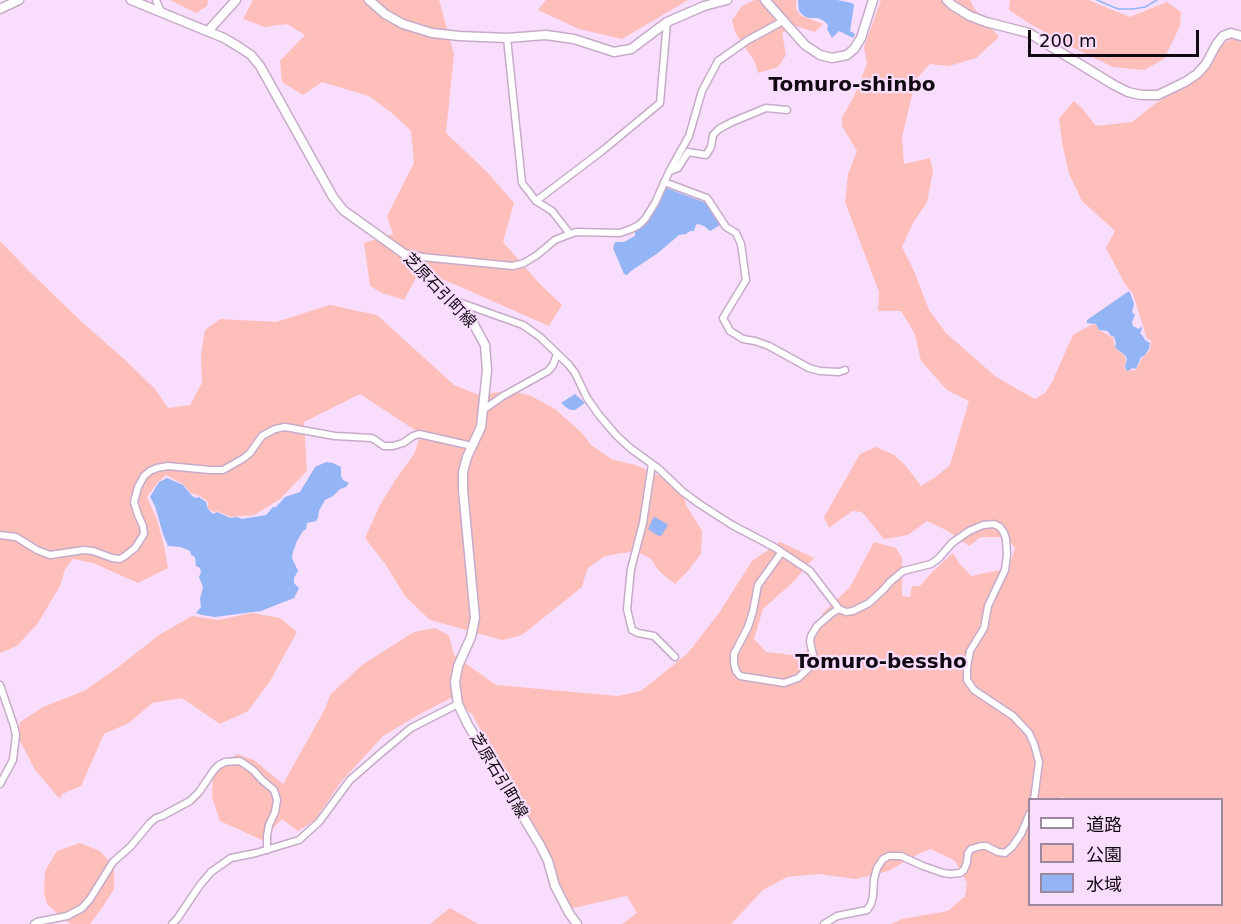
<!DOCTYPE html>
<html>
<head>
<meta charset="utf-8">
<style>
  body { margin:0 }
  #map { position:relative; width:1241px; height:924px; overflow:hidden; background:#f9ddfc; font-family:"DejaVu Sans","Noto Sans JP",sans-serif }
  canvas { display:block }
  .legend { position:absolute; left:1028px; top:798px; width:195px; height:108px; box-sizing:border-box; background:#f9ddfc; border:2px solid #9c889e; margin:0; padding:8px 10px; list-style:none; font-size:18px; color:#110912 }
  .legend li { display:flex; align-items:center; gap:12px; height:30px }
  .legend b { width:30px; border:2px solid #9c889e }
  .scale { position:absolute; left:1028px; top:30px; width:171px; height:27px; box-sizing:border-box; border:3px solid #110912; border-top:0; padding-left:8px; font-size:18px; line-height:21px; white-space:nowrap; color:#110912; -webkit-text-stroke:4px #f9ddfc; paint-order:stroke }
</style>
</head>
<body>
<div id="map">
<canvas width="1241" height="924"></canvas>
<ul class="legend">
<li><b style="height:8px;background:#fff"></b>道路</li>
<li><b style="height:16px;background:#febeba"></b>公園</li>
<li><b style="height:16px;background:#93b4f5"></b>水域</li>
</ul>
<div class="scale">200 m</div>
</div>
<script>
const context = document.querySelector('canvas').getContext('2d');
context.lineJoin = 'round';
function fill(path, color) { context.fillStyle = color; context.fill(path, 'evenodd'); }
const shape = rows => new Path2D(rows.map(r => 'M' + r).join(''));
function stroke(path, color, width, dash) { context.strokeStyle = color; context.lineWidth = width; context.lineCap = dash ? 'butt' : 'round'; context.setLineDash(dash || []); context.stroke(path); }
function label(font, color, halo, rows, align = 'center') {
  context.font = font + ' "DejaVu Sans","Noto Sans JP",sans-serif'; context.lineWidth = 4.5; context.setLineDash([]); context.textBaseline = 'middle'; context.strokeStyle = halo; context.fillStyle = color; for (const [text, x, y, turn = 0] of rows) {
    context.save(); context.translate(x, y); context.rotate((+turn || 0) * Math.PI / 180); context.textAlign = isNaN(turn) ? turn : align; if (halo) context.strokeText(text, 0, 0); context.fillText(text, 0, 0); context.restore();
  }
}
fill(shape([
  [170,0,208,0,207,6,196,13],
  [253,0,439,0,454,54,446,133,487,172,514,203,503,242,539,283,562,305,549,326,463,288,444,280,417,276,404,300,382,293,370,286,364,243,393,234,387,216,414,163,411,131,393,114,369,96,322,82,303,95,282,82,280,61,305,35,287,24,265,27,243,19],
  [546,0,688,0,622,39,579,29,538,10],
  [755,0,796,0,796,9,800,15,823,24,815,32,796,26,782,33,786,55,778,67,758,73,755,62,735,32,732,20,742,6],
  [881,0,970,0,974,8,999,37,976,58,949,66,930,64,916,79,902,137,904,164,930,158,933,171,927,202,913,223,902,247,914,271,929,310,946,333,996,377,1035,399,1045,393,1052,382,1073,335,1093,324,1096,325,1099,330,1113,338,1115,348,1125,356,1126,363,1124,366,1126,371,1136,370,1142,358,1150,350,1151,340,1147,339,1133,294,1125,284,1106,248,1115,231,1082,201,1069,174,1062,143,1059,118,1074,101,1081,107,1096,126,1132,122,1156,103,1195,81,1223,45,1241,30,1241,924,891,924,902,919,948,911,965,896,967,883,955,861,931,849,920,853,888,871,856,879,818,874,787,877,763,890,731,924,622,924,637,913,627,896,573,908,546,870,525,811,472,714,451,698,420,714,383,736,341,782,314,821,298,831,282,819,262,840,220,821,212,797,213,772,237,754,254,760,283,784,325,709,330,695,362,665,414,632,436,628,449,636,454,655,496,685,617,696,641,691,687,654,719,613,752,561,780,542,814,558,794,581,763,609,754,639,766,652,802,656,813,641,823,613,850,587,874,542,896,548,902,558,902,596,910,597,912,586,920,586,932,572,953,553,959,563,971,576,1009,568,1015,548,1007,537,981,537,969,546,946,530,927,521,908,535,884,539,862,512,852,511,829,528,824,517,860,454,876,447,894,455,905,465,921,486,937,476,950,465,969,401,947,390,921,361,915,334,901,311,878,311,879,292,845,202,848,174,857,151,842,126,842,118,855,94,867,64,864,47],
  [1062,797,1074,800,1222,800,1222,904,1030,904,1030,800,1058,799],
  [1010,0,1088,0,1130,17,1167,2,1181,12,1180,26,1164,59,1144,70,1113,67,1064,43,1027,22,1009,10],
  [0,241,30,272,83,323,123,358,155,389,168,408,190,405,202,383,201,355,205,330,220,319,276,322,330,305,377,315,454,385,479,395,507,391,529,395,555,409,583,434,591,445,613,460,636,465,662,477,683,491,686,505,702,531,701,554,687,572,675,584,660,572,651,559,636,551,605,556,588,568,585,576,582,587,522,635,502,640,430,620,405,596,386,565,365,538,380,505,396,479,414,454,421,434,360,394,304,422,307,471,280,499,254,515,231,517,217,511,214,512,208,509,208,502,200,496,191,493,183,484,166,475,158,482,147,497,157,520,164,546,168,568,138,583,93,563,73,559,65,569,60,586,38,623,17,646,0,653],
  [252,613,280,618,297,632,270,681,248,711,220,724,182,698,152,703,129,723,104,734,81,786,62,794,60,799,35,770,18,737,20,722,43,707,84,691,117,668,159,635,192,616,218,620],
  [80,843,100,851,114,867,114,889,104,905,90,924,71,924,62,918,47,904,44,892,45,871,57,851],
  [450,908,478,924,430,924]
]), '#febeba');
fill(shape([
  [798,0,837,0,852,3,854,5,850,31,855,34,853,38,839,31,832,38,827,29,828,25,824,21,818,18,809,18,804,16,799,11],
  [664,187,706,203,710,207,720,225,710,231,704,226,698,224,696,225,694,231,690,231,686,234,679,235,658,253,631,271,627,275,624,274,613,248,615,242,624,242,635,236,635,232,645,224,657,207,662,198],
  [1129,291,1131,295,1134,304,1132,312,1135,315,1132,322,1133,326,1139,329,1141,326,1142,329,1140,333,1142,335,1145,340,1150,343,1149,349,1144,356,1141,357,1137,367,1135,369,1133,368,1128,371,1126,370,1125,366,1127,359,1125,355,1115,348,1116,343,1114,337,1110,335,1108,331,1099,330,1096,324,1087,323,1087,320],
  [575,394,585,403,575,410,571,410,567,408,561,403],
  [326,462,333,463,341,467,341,476,343,480,349,483,346,487,340,489,333,496,325,500,319,511,318,518,316,521,307,523,306,529,303,531,297,541,293,552,292,558,298,571,294,578,294,583,299,588,294,598,261,611,215,617,202,615,196,613,201,607,200,599,203,587,199,577,201,572,200,568,196,566,195,557,191,555,190,551,181,547,168,546,163,534,155,506,150,497,159,482,167,478,183,485,192,496,196,498,199,497,206,502,208,509,213,514,217,512,226,516,230,518,237,517,242,519,266,515,273,507,276,507,285,497,300,492,315,467],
  [655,517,667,524,668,525,661,536,657,535,648,529,653,518]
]), '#93b4f5');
stroke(shape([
  [1097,0,1118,9,1133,9,1145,7,1157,0]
]), '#93b4f5', 1.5);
const street = shape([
  [156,0,161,12],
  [507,38,522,183,536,201,552,211,570,234],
  [670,171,678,168,688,152,706,155,711,147,713,135,719,129,732,122,766,108,787,110],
  [664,182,707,198,726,227,736,233,741,244,746,280,723,318,730,331,743,339,755,341,769,346,809,368,820,371,839,372,845,370],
  [536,201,602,151,660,103,667,22],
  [404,253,422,257,513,266,524,263,537,255,555,240,565,236,576,232,620,233,631,229,639,225,645,219,655,203,669,172,689,136,702,91,718,61,748,40,783,21],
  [453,300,523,325,540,337,569,365,575,373,587,398,599,415,616,435,630,448,659,469,683,492,698,503,732,525,774,547,810,571,839,609,846,612,853,611,869,603,884,589,890,582,903,571,931,564,939,558,952,543,969,531,983,525,994,524,1000,527,1004,533,1006,539,1007,555,1005,570,988,606,984,628,970,651,967,667,967,680,974,690,1013,716,1029,733,1034,744,1039,762,1034,800],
  [483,410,503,396,548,371,553,365,557,354],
  [652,464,643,523,631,569,627,609,632,630,638,633,654,636,675,657],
  [0,535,16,537,37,550,50,555,84,550,93,551,112,558,120,559,125,556,135,548,144,534,143,526,138,515,134,502,138,487,144,476,150,471,157,468,168,466,210,470,223,470,244,458,250,453,262,436,275,429,285,427,335,436,372,438,384,446,393,446,403,443,413,436,419,434,472,446],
  [781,553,758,585,753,611,748,627,734,654,734,663,736,671,740,676,784,683,798,678,809,668,814,659,810,642,811,636,817,626,832,613,839,609],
  [0,685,14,726,16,735,13,760,0,784],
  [34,924,37,922,67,916,82,908,90,899,113,862,131,846,150,823,156,818,162,816,190,801,199,792,214,770,219,765,225,762,240,761,253,770,262,780,274,790,277,800,275,812,269,825,267,836,267,850],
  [172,924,177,919,200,885,211,872,231,858,256,853,299,840,319,822,350,780,381,753,411,728,458,704],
  [824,924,837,916,867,910,871,904,873,896,874,879,877,868,883,859,889,856,901,856,923,866,943,873,950,874,960,873,964,870,967,862,968,853,971,849,981,846,986,846,998,852,1005,853,1012,847,1021,834,1030,813]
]);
const secondary = shape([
  [131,0,224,38,239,47,251,55,260,66,333,197,343,210,403,253,452,300,473,323,485,345,487,370,481,427,467,457,463,472,463,490,475,618,471,637,458,666,455,682,458,704,468,725,540,845,548,861,555,886,569,913,577,924],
  [369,0,385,14,403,24,432,33,459,36,507,38,546,35,574,39,614,52,631,49,667,22,704,6,727,0],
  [765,0,805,45,820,55,832,58,847,55,854,49,861,38,873,0],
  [947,0,952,5,970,16,986,22,1029,33,1114,85,1128,92,1141,95,1158,95,1185,82,1197,74,1206,64,1216,45,1223,36,1231,33,1241,36],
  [0,9,19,0],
  [208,31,236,0]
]);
stroke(street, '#c6abc8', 9);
stroke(secondary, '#c6abc8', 11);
stroke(street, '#fff', 6);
stroke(secondary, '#fff', 8);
label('16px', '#110912', '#f9ddfc', [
  ["芝原石引町線",439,291,46],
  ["芝原石引町線",498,776,59]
]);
label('bold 20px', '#110912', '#f9ddfc', [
  ["Tomuro-shinbo",852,86],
  ["Tomuro-bessho",881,663]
]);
</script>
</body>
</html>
